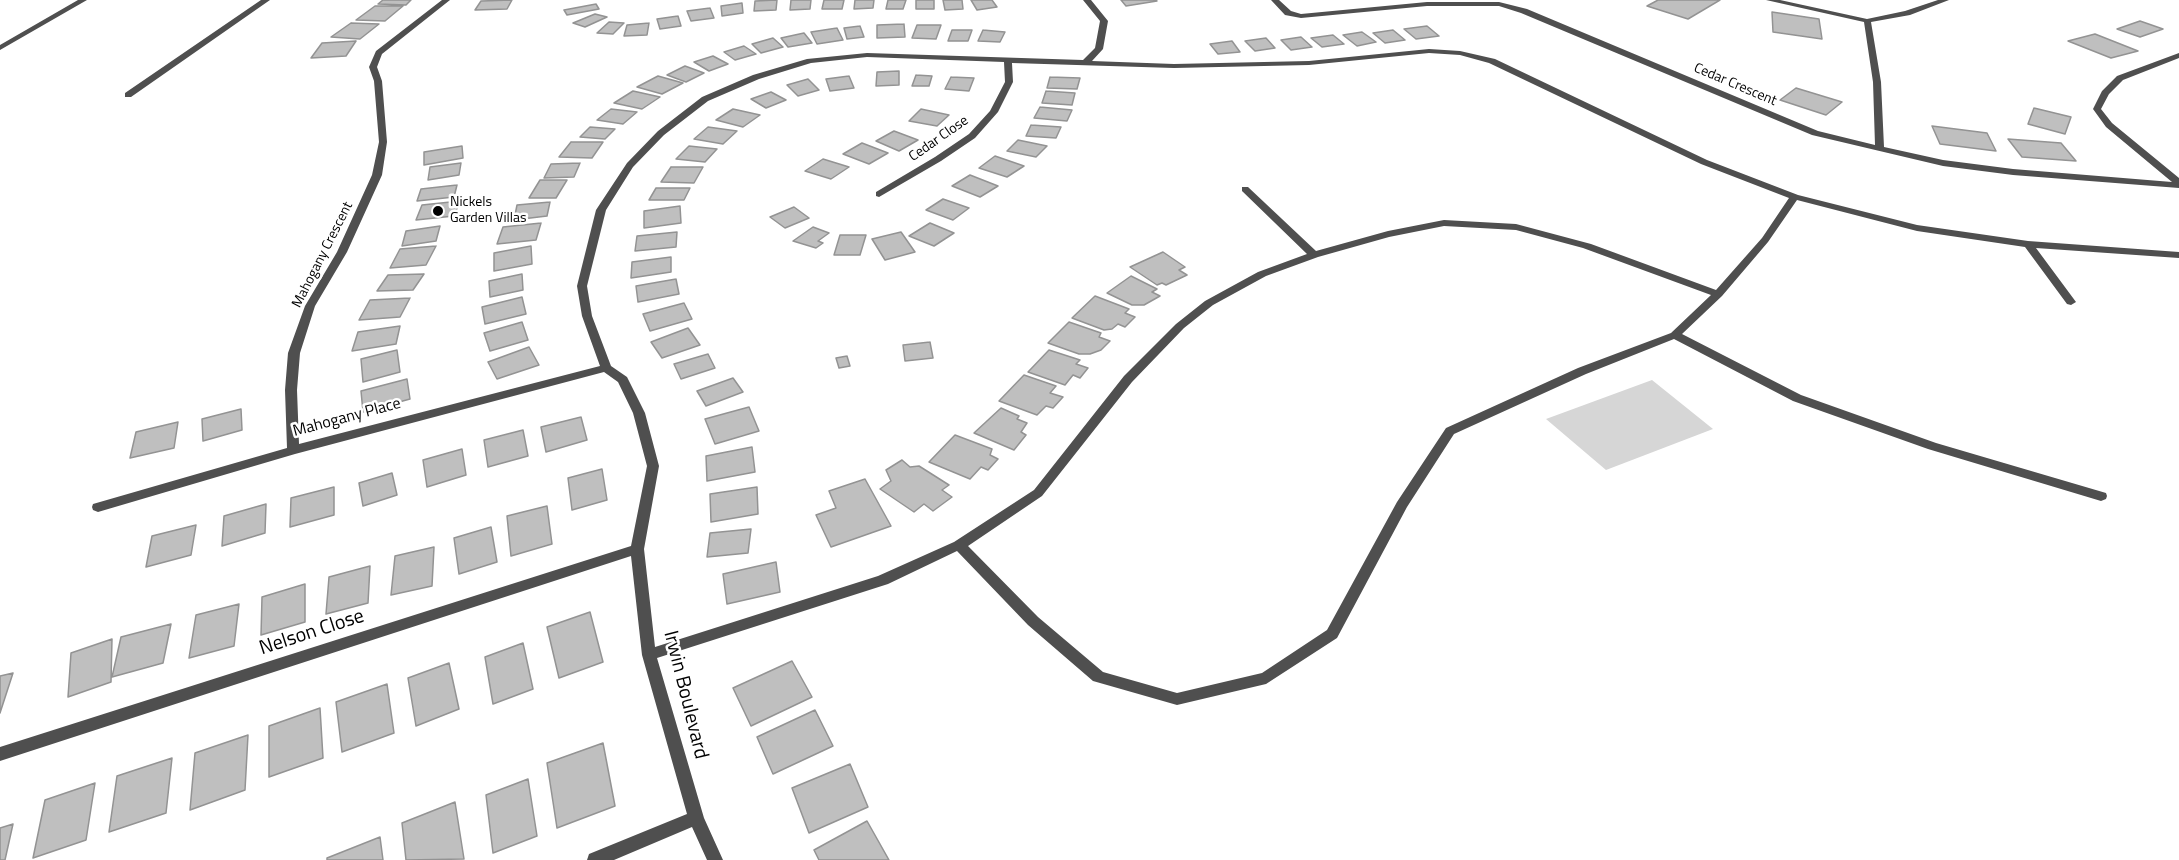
<!DOCTYPE html>
<html>
<head>
<meta charset="utf-8">
<style>
  body { margin:0 }
  canvas { display:block; background:#fff }
</style>
</head>
<body>
<canvas width="2179" height="860"></canvas>
<script>
const context = document.querySelector('canvas').getContext('2d');
context.lineJoin = 'round';
function fill(path, color) { context.fillStyle = color; context.fill(path, 'evenodd'); }
const shape = rows => new Path2D(rows.map(r => 'M' + r).join(''));
function stroke(path, color, width, dash) { context.strokeStyle = color; context.lineWidth = width; context.lineCap = dash ? 'butt' : 'round'; context.setLineDash(dash || []); context.stroke(path); }
function label(font, color, halo, rows, align = 'center') {
  context.font = font + ' "Titillium Web",sans-serif'; context.lineWidth = 5; context.setLineDash([]); context.textBaseline = 'middle'; context.strokeStyle = halo; context.fillStyle = color; for (const [text, x, y, turn = 0] of rows) {
    context.save(); context.translate(x, y); context.rotate((+turn || 0) * Math.PI / 180); context.textAlign = isNaN(turn) ? turn : align; if (halo) context.strokeText(text, 0, 0); context.fillText(text, 0, 0); context.restore();
  }
}
fill(shape([
  [1652,380,1713,429,1606,470,1546,419]
]), '#d6d6d6');
const building = shape([
  [383,0,411,0,406,5,378,4,383,0],
  [512,0,507,9,475,10,481,1,512,0],
  [777,0,776,10,754,11,755,1,777,0],
  [791,0,811,0,810,9,790,10,791,0],
  [824,0,844,0,842,9,822,9,824,0],
  [855,0,874,0,873,8,854,9,855,0],
  [888,0,906,0,903,9,886,9,888,0],
  [916,0,934,0,934,9,916,9,916,0],
  [943,0,962,0,963,9,945,10,943,0],
  [971,0,992,0,997,7,977,10,971,0],
  [1121,0,1155,0,1157,1,1126,6,1121,0],
  [1658,0,1720,0,1688,19,1647,6,1658,0],
  [742,3,743,13,722,16,721,6,742,3],
  [596,4,599,9,567,15,564,10,596,4],
  [375,6,403,6,385,21,356,20,375,6],
  [710,8,714,18,691,21,687,11,710,8],
  [1772,12,1819,19,1822,39,1773,32,1772,12],
  [595,14,607,17,585,27,573,23,595,14],
  [678,16,681,26,660,29,657,19,678,16],
  [2140,21,2163,29,2140,37,2117,29,2140,21],
  [609,22,624,23,613,34,597,33,609,22],
  [351,23,379,24,360,39,331,37,351,23],
  [649,23,647,35,624,36,627,25,649,23],
  [904,24,905,37,877,38,877,25,904,24],
  [917,25,941,25,936,39,912,38,917,25],
  [860,26,864,37,847,39,844,28,860,26],
  [1427,26,1439,36,1416,39,1404,29,1427,26],
  [837,28,843,40,817,44,811,32,837,28],
  [952,30,972,30,968,41,948,41,952,30],
  [983,30,1005,32,1000,42,978,41,983,30],
  [1393,30,1405,40,1385,43,1373,33,1393,30],
  [1362,32,1376,42,1357,46,1343,35,1362,32],
  [804,33,812,43,788,47,781,38,804,33],
  [2095,34,2138,51,2111,58,2068,41,2095,34],
  [1333,35,1344,44,1322,47,1311,38,1333,35],
  [1301,37,1312,47,1291,50,1281,40,1301,37],
  [773,38,783,47,761,53,752,44,773,38],
  [1266,38,1275,48,1255,51,1245,41,1266,38],
  [356,41,346,56,311,58,322,43,356,41],
  [1232,41,1240,52,1218,54,1210,44,1232,41],
  [744,46,756,54,735,60,724,52,744,46],
  [713,56,728,64,709,71,694,62,713,56],
  [685,66,704,73,686,82,667,75,685,66],
  [899,71,899,85,876,86,877,72,899,71],
  [916,75,932,76,929,86,912,86,916,75],
  [658,76,683,83,662,94,637,87,658,76],
  [849,76,854,88,830,91,826,79,849,76],
  [951,77,974,78,969,91,945,89,951,77],
  [1050,77,1080,78,1077,89,1047,88,1050,77],
  [808,79,819,90,798,96,787,85,808,79],
  [1796,88,1842,102,1826,115,1780,100,1796,88],
  [633,91,660,97,642,109,614,103,633,91],
  [1046,91,1075,93,1072,105,1042,103,1046,91],
  [771,92,786,100,766,108,751,99,771,92],
  [1040,107,1072,110,1067,121,1034,118,1040,107],
  [2034,108,2071,117,2065,134,2028,124,2034,108],
  [611,109,637,112,623,124,597,120,611,109],
  [733,109,760,115,743,127,716,120,733,109],
  [921,109,949,115,937,126,909,121,921,109],
  [1031,125,1061,127,1056,138,1026,136,1031,125],
  [1932,126,1987,133,1996,151,1940,144,1932,126],
  [590,127,615,129,605,139,580,137,590,127],
  [708,127,737,131,723,144,694,139,708,127],
  [894,131,918,140,899,151,876,141,894,131],
  [2008,139,2061,143,2076,161,2022,157,2008,139],
  [1018,140,1047,146,1036,157,1007,151,1018,140],
  [571,142,603,142,592,158,559,157,571,142],
  [862,143,888,153,869,164,843,154,862,143],
  [462,146,463,158,424,165,424,152,462,146],
  [689,146,717,149,705,162,676,159,689,146],
  [995,156,1024,166,1007,177,979,168,995,156],
  [823,159,849,167,831,179,805,171,823,159],
  [461,163,459,175,428,180,430,167,461,163],
  [580,163,574,177,544,178,551,164,580,163],
  [671,167,703,167,694,183,661,182,671,167],
  [970,175,998,186,980,197,952,186,970,175],
  [540,180,567,180,556,198,529,198,540,180],
  [457,185,454,197,417,201,421,189,457,185],
  [656,188,690,188,684,200,649,200,656,188],
  [943,199,969,208,953,220,926,210,943,199],
  [460,201,454,216,416,220,422,205,460,201],
  [550,202,547,216,514,220,517,205,550,202],
  [680,206,681,223,644,228,644,211,680,206],
  [794,207,809,218,785,228,770,217,794,207],
  [541,223,536,240,497,244,503,227,541,223],
  [930,223,954,233,934,246,909,236,930,223],
  [440,226,436,241,402,246,406,231,440,226],
  [813,227,829,233,818,241,823,243,816,248,793,241,813,227],
  [677,232,676,247,635,251,637,236,677,232],
  [901,232,915,252,885,260,872,239,901,232],
  [840,235,866,235,860,255,834,255,840,235],
  [436,246,426,265,390,268,400,249,436,246],
  [531,246,532,264,494,271,494,253,531,246],
  [1163,252,1185,267,1179,270,1187,275,1166,285,1162,283,1157,285,1130,267,1163,252],
  [671,257,671,272,631,278,632,262,671,257],
  [424,274,413,290,377,291,388,275,424,274],
  [522,274,523,290,490,297,489,281,522,274],
  [1131,276,1157,289,1152,292,1160,296,1144,305,1132,305,1107,293,1131,276],
  [676,279,679,294,638,302,636,286,676,279],
  [1095,296,1129,309,1125,313,1135,317,1125,327,1118,324,1112,329,1104,330,1072,318,1095,296],
  [522,297,526,314,485,324,482,307,522,297],
  [410,298,400,317,359,320,370,300,410,298],
  [684,303,692,319,650,331,643,314,684,303],
  [522,322,528,340,490,351,484,333,522,322],
  [1069,322,1101,333,1099,337,1110,341,1101,350,1090,354,1079,354,1048,343,1069,322],
  [400,326,396,344,352,351,358,332,400,326],
  [688,328,700,345,662,358,651,342,688,328],
  [930,342,933,358,905,361,903,345,930,342],
  [529,347,539,365,497,379,488,362,529,347],
  [397,350,400,372,363,382,361,359,397,350],
  [1049,350,1080,360,1076,364,1088,368,1080,378,1073,375,1065,385,1028,372,1049,350],
  [708,354,715,368,681,379,674,364,708,354],
  [847,356,850,366,839,368,836,358,847,356],
  [1024,375,1056,386,1050,393,1063,397,1053,408,1046,406,1037,415,999,401,1024,375],
  [733,378,743,392,706,406,697,391,733,378],
  [407,379,410,399,363,412,361,391,407,379],
  [749,407,759,431,715,444,705,419,749,407],
  [1001,408,1019,416,1017,419,1027,423,1021,432,1026,435,1014,450,974,433,1001,408],
  [241,409,242,430,203,441,202,419,241,409],
  [581,417,587,440,546,452,541,427,581,417],
  [178,422,174,448,130,458,136,432,178,422],
  [523,430,528,456,488,467,484,440,523,430],
  [955,435,992,449,990,455,998,459,988,470,981,467,970,479,929,462,955,435],
  [752,447,755,472,707,481,706,456,752,447],
  [462,449,466,475,427,487,423,460,462,449],
  [902,460,910,467,919,466,949,485,942,490,952,497,933,511,924,504,914,512,880,489,891,481,886,470,902,460],
  [602,469,607,500,572,510,568,478,602,469],
  [392,473,397,495,363,506,359,483,392,473],
  [865,479,891,526,831,547,816,515,836,508,829,491,865,479],
  [334,487,334,515,290,527,291,498,334,487],
  [757,487,758,514,711,522,710,494,757,487],
  [266,504,265,533,222,546,224,516,266,504],
  [547,506,552,544,511,556,507,516,547,506],
  [196,525,191,555,146,567,152,536,196,525],
  [491,527,497,562,459,574,454,538,491,527],
  [751,529,748,553,707,557,710,533,751,529],
  [434,547,432,586,391,595,395,556,434,547],
  [776,562,780,592,727,604,723,574,776,562],
  [370,566,368,603,326,614,329,577,370,566],
  [305,584,305,622,261,635,262,597,305,584],
  [239,604,234,646,189,658,196,615,239,604],
  [590,612,603,662,559,678,547,627,590,612],
  [171,624,163,663,112,677,121,637,171,624],
  [112,639,111,682,68,697,71,653,112,639],
  [523,643,533,689,493,704,485,657,523,643],
  [792,661,812,697,751,726,733,688,792,661],
  [449,663,459,709,416,726,408,678,449,663],
  [13,673,0,713,0,676,13,673],
  [387,684,394,733,342,752,336,702,387,684],
  [320,708,323,758,269,777,269,726,320,708],
  [815,710,833,746,773,774,757,737,815,710],
  [248,735,245,790,190,810,195,753,248,735],
  [603,743,615,806,557,828,547,763,603,743],
  [172,758,166,813,109,832,117,776,172,758],
  [850,764,868,807,809,833,792,788,850,764],
  [528,779,537,836,493,853,486,795,528,779],
  [95,783,86,840,33,858,45,800,95,783],
  [455,802,464,859,406,860,402,823,455,802],
  [867,821,889,860,819,860,814,850,867,821],
  [13,824,5,860,0,860,0,828,13,824],
  [380,837,383,860,327,860,327,858,380,837]
]);
fill(building, '#bfbfbf');
stroke(building, '#939393', 1.5);
fill(shape([
  [78,0,87,0,0,50,0,45,78,0],
  [261,0,270,0,131,97,125,97,125,93,261,0]
]), '#4f4f4f');
fill(shape([
  [442,0,450,0,382,54,377,67,382,81,387,142,382,175,347,252,315,306,300,353,297,390,299,444,600,366,582,316,577,286,596,210,627,163,658,131,702,97,753,75,807,59,867,53,1083,60,1095,48,1100,21,1083,0,1091,0,1108,21,1103,49,1092,61,1174,64,1309,61,1429,49,1460,51,1495,59,1707,160,1798,195,1917,225,2028,241,2179,252,2179,258,2036,248,2076,302,2071,305,2067,304,2025,247,1917,231,1797,200,1768,242,1722,296,1682,334,1801,395,1936,443,2106,493,2107,496,2106,499,2101,501,1928,449,1793,401,1674,339,1586,374,1454,434,1407,507,1337,638,1266,684,1177,705,1093,681,1028,625,957,551,888,584,657,658,704,818,723,860,707,860,692,827,614,860,587,860,589,854,687,814,642,655,631,556,0,761,0,747,631,546,647,466,633,413,618,382,604,372,295,454,98,512,93,510,92,507,93,504,287,448,285,390,288,353,305,306,337,252,372,175,379,142,374,81,369,67,376,51,442,0],
  [1429,53,1460,55,1489,63,1701,164,1789,198,1762,238,1716,290,1591,244,1516,224,1444,220,1388,231,1316,251,1248,187,1242,187,1242,191,1307,254,1258,272,1205,301,1176,324,1124,376,1034,490,954,542,878,576,655,647,644,549,659,466,645,413,627,377,611,366,592,316,587,286,606,210,633,167,664,135,708,101,759,79,811,63,867,57,1004,62,1005,82,990,111,969,134,935,157,876,192,876,196,879,197,941,161,975,138,998,112,1013,82,1012,63,1174,68,1309,65,1429,53],
  [1444,226,1516,230,1583,248,1711,295,1671,333,1578,368,1446,428,1397,502,1327,630,1262,673,1177,693,1103,672,1038,617,968,546,1042,496,1132,382,1184,328,1213,305,1266,276,1318,257,1389,237,1444,226],
  [1271,0,1279,0,1291,11,1301,14,1427,2,1499,2,1527,9,1818,131,1875,145,1873,82,1864,22,1766,0,1780,0,1867,19,1905,11,1938,0,1949,0,1910,15,1871,22,1881,82,1884,147,1943,160,2013,169,2172,182,2106,127,2093,109,2102,91,2117,76,2179,53,2179,58,2123,80,2109,94,2101,109,2112,123,2179,178,2179,188,2013,175,1943,166,1812,135,1521,13,1499,6,1427,6,1301,18,1285,15,1271,0]
]), '#4f4f4f');
for (const [x, y, r, color] of [
  [438,211,6,"#000"]
]) { const dot = new Path2D(); dot.arc(x, y, r, 0, 2 * Math.PI); context.fillStyle = color; context.fill(dot); stroke(dot, '#fff', 2); }
label('14px', '#000', '#fff', [
  ["Cedar Crescent",1735,85,23],
  ["Cedar Close",939,139,-35],
  ["Mahogany Crescent",323,255,-63]
]);
label('14px', '#000', '#fff', [
  ["Nickels",450,203],
  ["Garden Villas",450,219]
], 'left');
label('16px', '#000', '#fff', [
  ["Mahogany Place",347,418,-15]
]);
label('20px', '#000', '#fff', [
  ["Nelson Close",312,633,-18],
  ["Irwin Boulevard",685,695,76]
]);
</script>
</body>
</html>
